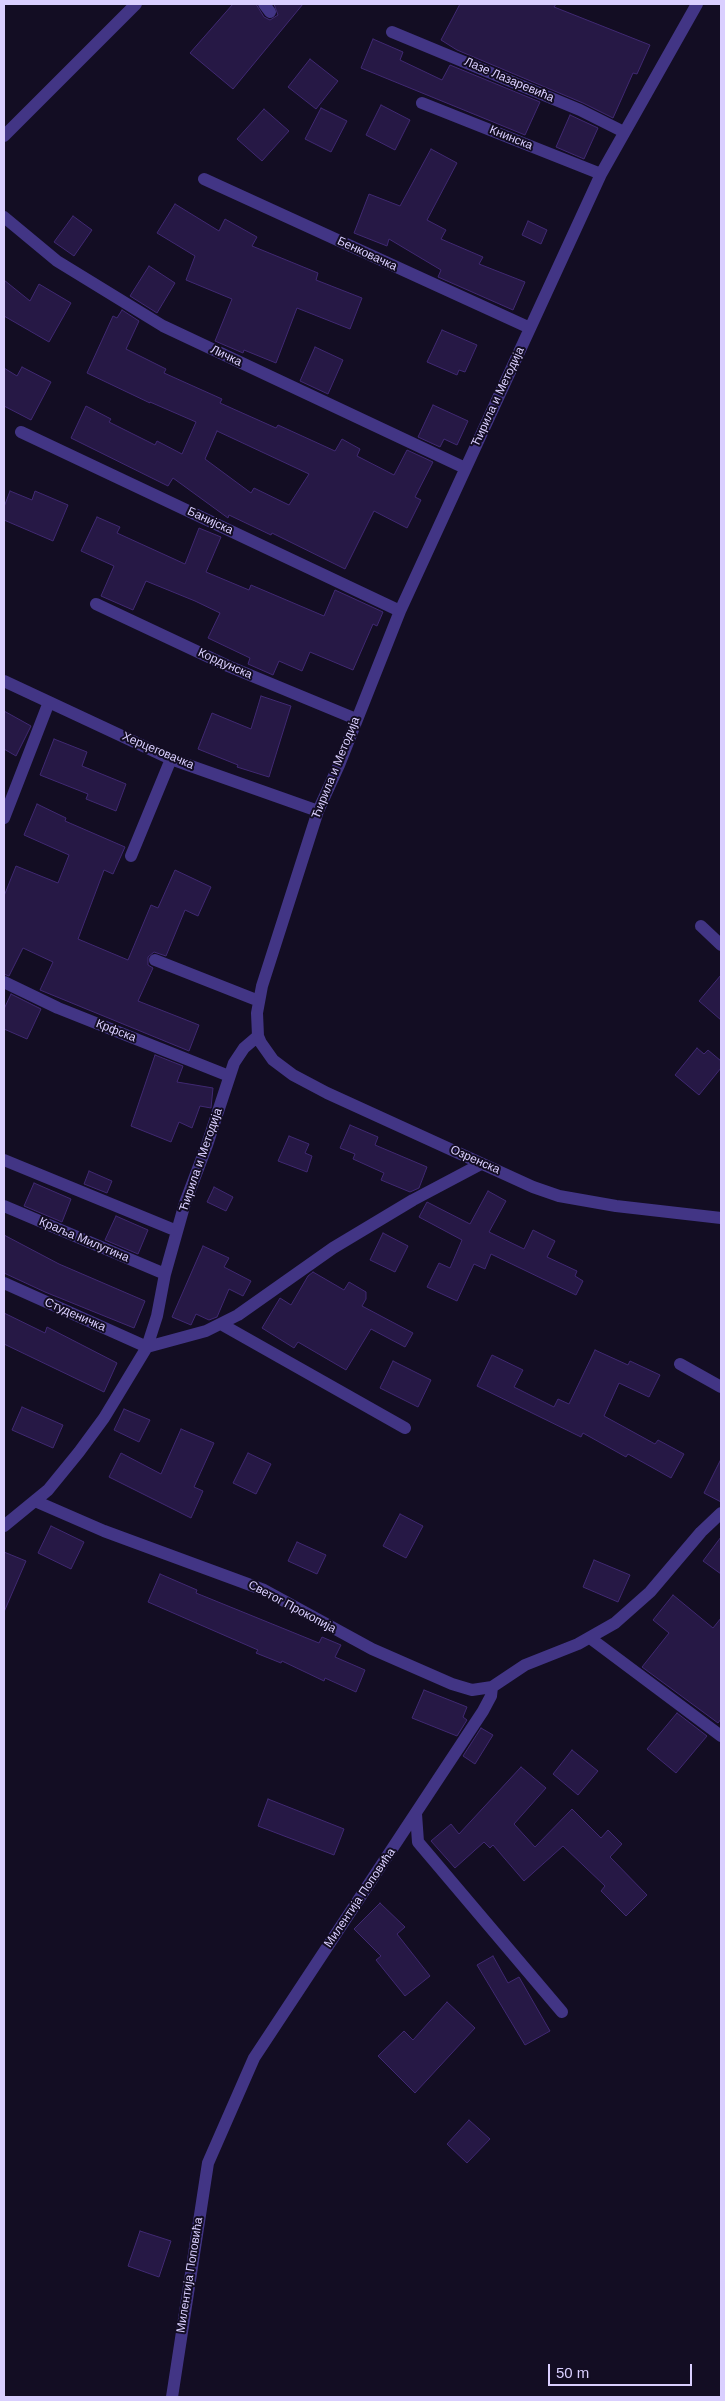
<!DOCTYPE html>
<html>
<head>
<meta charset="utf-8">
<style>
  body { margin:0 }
  #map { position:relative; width:725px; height:2401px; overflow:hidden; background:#130d23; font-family:Helvetica,sans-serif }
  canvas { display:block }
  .frame { position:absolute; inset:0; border:5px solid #dacfff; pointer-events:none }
  .scale { position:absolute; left:548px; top:2364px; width:144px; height:22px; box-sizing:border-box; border:2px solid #dacfff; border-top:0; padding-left:6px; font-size:15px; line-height:18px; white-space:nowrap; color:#dacfff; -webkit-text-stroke:4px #130d23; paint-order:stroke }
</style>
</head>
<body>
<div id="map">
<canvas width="725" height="2401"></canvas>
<div class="frame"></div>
<div class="scale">50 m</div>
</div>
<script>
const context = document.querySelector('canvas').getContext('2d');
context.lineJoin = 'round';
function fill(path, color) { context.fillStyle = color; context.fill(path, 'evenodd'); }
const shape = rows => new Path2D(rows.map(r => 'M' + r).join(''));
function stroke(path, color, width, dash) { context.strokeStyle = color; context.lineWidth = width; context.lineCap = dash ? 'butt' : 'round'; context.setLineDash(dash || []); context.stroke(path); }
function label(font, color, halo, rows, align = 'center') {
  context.font = font + ' Helvetica,sans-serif'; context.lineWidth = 4; context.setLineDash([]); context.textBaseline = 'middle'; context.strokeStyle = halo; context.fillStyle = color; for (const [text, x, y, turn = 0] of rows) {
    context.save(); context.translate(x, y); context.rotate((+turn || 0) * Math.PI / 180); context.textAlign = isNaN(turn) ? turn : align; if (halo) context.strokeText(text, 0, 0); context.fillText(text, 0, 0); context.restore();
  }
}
const building = shape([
  [233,4,256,4,264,17,270,20,278,15,274,4,303,4,233,89,190,53,233,4],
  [460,4,556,4,554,7,650,45,637,74,633,73,613,118,583,103,457,50,441,40,460,4],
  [373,39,403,52,400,60,442,80,450,65,540,102,525,135,361,68,373,39],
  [310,59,338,81,316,109,288,87,310,59],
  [381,105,410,120,395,150,366,135,381,105],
  [321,108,347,121,331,152,305,139,321,108],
  [264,109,289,131,262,161,237,139,264,109],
  [570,115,598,128,584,159,556,147,570,115],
  [431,149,457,163,427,220,446,230,441,239,483,257,479,264,525,282,513,310,438,277,441,270,389,239,387,246,354,233,369,194,400,206,431,149],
  [175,204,219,231,225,219,257,237,252,246,318,273,316,280,362,298,350,329,297,308,276,363,244,350,243,353,215,341,232,299,186,280,195,256,157,233,175,204],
  [73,216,92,230,74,256,54,242,73,216],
  [528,221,547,230,541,244,522,235,528,221],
  [149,266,175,283,157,313,130,296,149,266],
  [4,280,30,301,39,284,71,303,49,342,4,316,4,280],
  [122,310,139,321,126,349,166,369,164,373,222,399,220,403,276,428,278,425,335,451,342,439,360,449,357,456,394,475,407,450,433,462,415,497,421,500,407,528,374,511,345,569,272,533,271,535,229,515,228,518,173,478,168,486,71,438,86,406,111,419,109,422,155,445,157,441,182,454,196,422,150,402,150,403,87,373,113,316,117,318,122,310],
  [217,431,309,474,289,505,254,488,251,493,205,459,217,431],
  [442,330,477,345,465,372,459,370,457,375,427,362,442,330],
  [315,347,343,360,328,394,300,381,315,347],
  [22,367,51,382,31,420,4,406,4,368,17,376,22,367],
  [433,405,468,421,457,445,444,439,440,447,418,437,433,405],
  [10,491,32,500,35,491,68,505,53,541,4,520,4,507,10,491],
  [97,517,120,527,117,533,185,564,199,528,221,537,206,572,249,590,251,585,324,616,335,590,383,612,377,626,373,624,353,670,310,652,302,671,279,661,273,675,248,664,250,658,208,638,220,613,195,601,146,581,133,610,101,596,114,566,81,551,97,517],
  [261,696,291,706,269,777,237,767,238,765,198,749,212,713,251,729,261,696],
  [4,711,31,726,16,756,4,749,4,711],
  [54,739,87,752,82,766,126,784,116,811,86,799,88,794,40,775,54,739],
  [37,804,66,818,65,821,125,847,113,874,104,870,78,939,128,960,151,905,158,908,175,870,211,887,198,916,185,910,166,956,154,952,148,957,148,965,153,968,138,1001,199,1025,189,1051,40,990,53,962,23,948,9,976,4,974,4,896,16,866,58,883,69,855,24,835,37,804],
  [721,975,721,1020,699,1001,721,975],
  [11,994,41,1009,27,1039,4,1029,4,1009,11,994],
  [697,1048,704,1054,708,1050,721,1061,721,1068,699,1095,675,1075,697,1048],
  [155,1055,183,1066,177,1082,213,1088,211,1108,200,1106,192,1128,179,1122,171,1142,131,1126,155,1055],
  [350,1125,378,1137,375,1145,427,1167,419,1188,410,1192,381,1180,384,1173,353,1159,355,1154,340,1148,350,1125],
  [289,1136,309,1144,305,1153,312,1156,307,1172,278,1161,289,1136],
  [89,1171,112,1181,107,1193,84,1184,89,1171],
  [34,1183,71,1199,62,1222,24,1206,34,1183],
  [214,1187,233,1197,226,1211,207,1202,214,1187],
  [488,1191,506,1201,489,1232,524,1249,533,1230,555,1241,547,1257,577,1271,575,1276,583,1281,576,1295,491,1254,485,1269,474,1264,457,1301,427,1287,439,1263,450,1268,462,1240,419,1217,427,1202,470,1224,488,1191],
  [116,1216,148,1230,138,1254,105,1240,116,1216],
  [383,1233,408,1246,395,1272,370,1260,383,1233],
  [4,1235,59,1264,145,1301,134,1328,45,1292,4,1273,4,1235],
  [203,1246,229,1258,224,1267,251,1281,243,1296,229,1289,217,1317,209,1320,196,1314,191,1325,172,1317,203,1246],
  [313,1272,344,1290,349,1282,366,1292,366,1299,362,1306,413,1333,405,1347,371,1329,346,1370,298,1342,294,1348,262,1328,280,1298,291,1305,308,1276,313,1272],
  [4,1313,45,1333,47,1327,117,1363,104,1392,4,1344,4,1313],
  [595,1350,628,1365,630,1361,660,1375,649,1397,619,1383,604,1416,655,1444,658,1440,684,1454,671,1478,628,1454,626,1457,583,1433,581,1437,477,1386,492,1355,523,1370,514,1387,554,1407,558,1399,569,1404,595,1350],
  [393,1361,431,1380,418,1407,380,1388,393,1361],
  [22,1407,63,1425,53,1448,12,1430,22,1407],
  [124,1409,150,1420,139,1442,114,1430,124,1409],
  [181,1429,214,1443,194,1487,203,1491,191,1518,109,1477,121,1453,161,1474,181,1429],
  [248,1453,271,1464,256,1494,233,1483,248,1453],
  [721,1459,721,1502,704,1493,721,1459],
  [400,1514,423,1526,406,1558,383,1546,400,1514],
  [51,1526,84,1542,71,1569,38,1553,51,1526],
  [721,1537,721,1574,703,1561,721,1537],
  [297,1542,326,1555,317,1574,288,1561,297,1542],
  [4,1552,26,1561,4,1612,4,1552],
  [594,1560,630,1575,618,1602,583,1587,594,1560],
  [160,1574,197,1590,196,1593,319,1643,322,1637,341,1645,335,1657,365,1670,356,1692,325,1678,324,1681,282,1661,281,1663,256,1653,258,1650,148,1602,160,1574],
  [673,1595,713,1628,721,1618,721,1719,718,1723,642,1667,669,1633,653,1620,673,1595],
  [424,1690,467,1707,463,1717,467,1720,457,1736,412,1718,424,1690],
  [677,1713,707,1736,676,1773,647,1749,677,1713],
  [481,1728,493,1735,475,1764,463,1756,481,1728],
  [572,1750,598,1771,578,1795,553,1774,572,1750],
  [521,1767,546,1788,514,1824,535,1847,572,1809,601,1838,608,1830,622,1844,610,1857,647,1895,626,1916,601,1891,605,1886,563,1846,524,1881,493,1845,490,1848,484,1842,455,1868,431,1841,451,1824,459,1834,521,1767],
  [268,1799,344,1829,334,1855,258,1826,268,1799],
  [380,1903,405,1927,397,1934,430,1976,405,1996,376,1960,381,1956,354,1929,380,1903],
  [493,1956,508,1983,519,1977,550,2031,525,2045,477,1965,493,1956],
  [447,2002,475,2028,415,2093,378,2056,404,2031,413,2040,447,2002],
  [469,2120,490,2139,467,2163,447,2144,469,2120],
  [140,2231,171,2241,159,2277,128,2266,140,2231]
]);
fill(building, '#261845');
stroke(building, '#402972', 1);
stroke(shape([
  [264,4,270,12],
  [697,4,601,174,400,611,339,765,318,811,262,986,257,1013,258,1036,261,1043,273,1060,293,1075,327,1093,533,1187,559,1196,616,1206,721,1218],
  [392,32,580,110,624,132],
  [422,103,601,174],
  [4,136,136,4],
  [204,179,530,328],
  [4,217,57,261,163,326,465,468],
  [21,432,400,611],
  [96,604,228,666,356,719],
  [4,681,171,759,318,811],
  [4,818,49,702],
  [131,856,171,759],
  [701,926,721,945],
  [155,960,259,1001],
  [4,982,58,1008,229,1076],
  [4,1160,177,1231],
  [4,1206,165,1274],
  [4,1283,147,1347],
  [221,1324,405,1428],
  [147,1347,206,1331,238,1315,333,1248,413,1200,481,1164],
  [680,1364,721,1387],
  [35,1501,104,1531,264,1590,372,1649,452,1684,472,1690,492,1687],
  [4,1526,48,1490,79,1452,104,1418,147,1347,157,1316,165,1274,185,1203,207,1145,234,1063,244,1048,258,1036],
  [590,1638,721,1736],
  [416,1814,418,1842,562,2012],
  [172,2397,208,2163,254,2058,483,1711,491,1696,492,1687,525,1665,578,1644,615,1623,650,1592,701,1532,721,1513]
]), '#423585', 12);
label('12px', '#dacfff', '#130d23', [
  ["Лазе Лазаревића",509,80,23],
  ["Книнска",511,138,22],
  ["Бенковачка",367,254,25],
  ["Личка",226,356,25],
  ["Ћирила и Методија",498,397,-65],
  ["Банијска",210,521,25],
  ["Кордунска",225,664,24],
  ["Херцеговачка",158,751,23],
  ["Ћирила и Методија",336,768,-68],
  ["Крфска",116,1031,21],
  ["Ћирила и Методија",201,1160,-71],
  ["Озренска",475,1160,24],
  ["Краља Милутина",84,1240,23],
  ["Студеничка",75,1315,24],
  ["Светог Прокопија",292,1607,28],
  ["Милентија Поповића",360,1898,-56],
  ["Милентија Поповића",190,2275,-81]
]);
</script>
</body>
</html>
